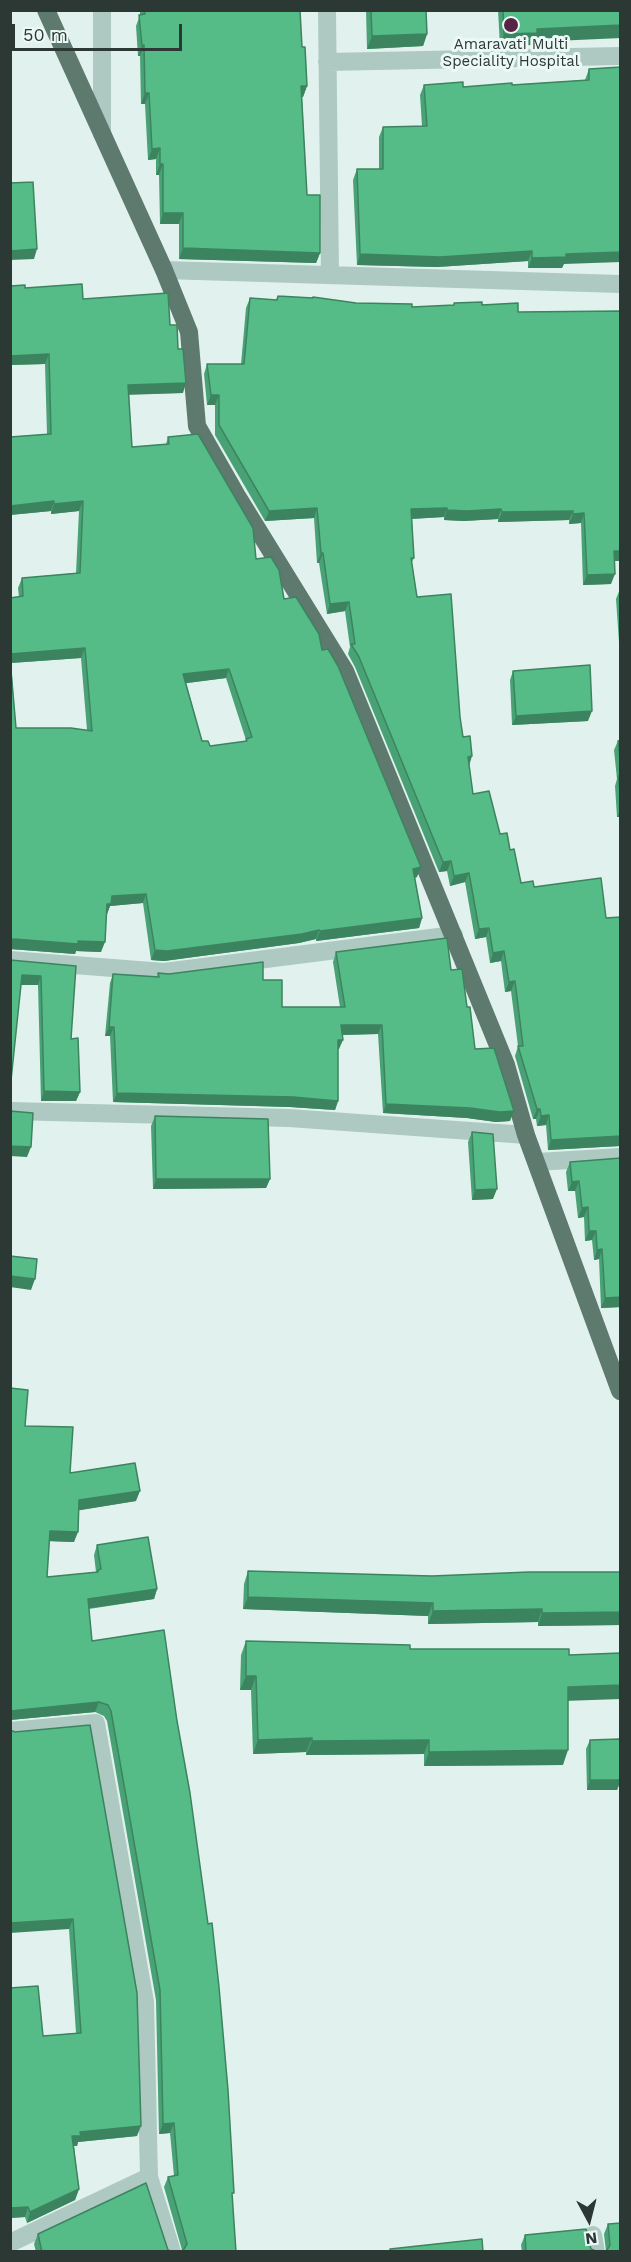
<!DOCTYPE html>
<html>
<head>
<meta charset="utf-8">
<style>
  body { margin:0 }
  #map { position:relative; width:631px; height:2262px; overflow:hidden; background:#e1f2ee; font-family:"Work Sans",sans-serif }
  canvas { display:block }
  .frame { position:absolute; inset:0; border:12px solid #2b3833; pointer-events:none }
  .north { position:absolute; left:559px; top:2190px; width:60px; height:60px; -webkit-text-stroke:4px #edf9f7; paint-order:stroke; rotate:173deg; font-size:16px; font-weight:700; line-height:24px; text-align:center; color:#2b3833 }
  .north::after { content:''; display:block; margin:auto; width:21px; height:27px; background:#2b3833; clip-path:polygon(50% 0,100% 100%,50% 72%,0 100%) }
  .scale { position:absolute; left:12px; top:24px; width:170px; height:27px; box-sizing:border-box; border:3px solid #2b3833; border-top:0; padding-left:8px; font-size:18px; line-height:21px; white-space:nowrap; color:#2b3833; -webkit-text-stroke:4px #edf9f7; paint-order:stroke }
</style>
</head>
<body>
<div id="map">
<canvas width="631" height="2262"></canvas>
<div class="frame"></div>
<div class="north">N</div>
<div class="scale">50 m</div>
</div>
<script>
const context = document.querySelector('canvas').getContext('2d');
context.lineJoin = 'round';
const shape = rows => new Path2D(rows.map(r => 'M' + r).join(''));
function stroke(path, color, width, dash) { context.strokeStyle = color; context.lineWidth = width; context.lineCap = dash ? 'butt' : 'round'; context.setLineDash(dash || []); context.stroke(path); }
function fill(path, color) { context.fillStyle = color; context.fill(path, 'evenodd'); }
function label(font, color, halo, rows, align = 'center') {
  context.font = font + ' "Work Sans",sans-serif'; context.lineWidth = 6; context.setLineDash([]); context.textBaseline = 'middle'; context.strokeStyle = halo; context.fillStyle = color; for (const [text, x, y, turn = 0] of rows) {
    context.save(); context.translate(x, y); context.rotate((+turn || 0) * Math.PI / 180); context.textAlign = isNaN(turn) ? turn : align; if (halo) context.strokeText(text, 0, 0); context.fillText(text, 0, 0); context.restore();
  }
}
stroke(shape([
  [102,10,102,134],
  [327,10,330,275],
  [327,62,620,56],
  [164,270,620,284],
  [10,960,164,972,454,935],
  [10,1111,289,1118,526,1135],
  [537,1162,620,1157],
  [10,1731,96,1723,145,2002,149,2177],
  [593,2235,596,2252],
  [10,2243,149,2177,172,2252]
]), '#aec9c1', 18);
stroke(shape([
  [46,10,164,270,189,332,197,426,237,496,345,671,506,1065,526,1135,620,1391]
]), '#5e796e', 18);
fill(shape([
  [140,10,300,10,302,47,307,86,303,97,302,97,307,195,320,253,316,263,179,259,179,224,160,224,159,175,156,175,156,159,148,160,145,104,141,104,140,56,138,56,136,26,140,15],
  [366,10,426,10,427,34,423,46,367,49],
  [498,10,621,10,533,42,532,45,500,46],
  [621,67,562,268,528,268,528,261,437,267,357,265,353,180,357,169,379,169,379,137,383,127,422,126,420,95,424,85,463,87,512,85,585,80,589,69],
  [10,286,83,299,170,325,178,349,183,393,129,394,132,447,166,444,168,437,284,599,322,650,417,877,415,878,422,918,419,928,316,941,316,939,299,943,164,961,151,960,143,903,110,906,107,914,106,914,101,952,76,951,75,954,10,949,10,598,19,597,18,588,22,578,76,573,79,511,51,514,51,511,10,515,10,437,47,434,45,364,10,365],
  [81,658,87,730,16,728,11,663],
  [226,678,246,740,245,742,210,746,202,741,186,683],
  [278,296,356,303,412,307,454,305,454,303,482,305,518,312,621,311,621,561,614,561,611,584,583,585,581,523,569,524,569,520,498,522,498,519,464,521,444,520,444,517,412,519,414,558,412,562,417,597,460,717,473,794,510,850,521,883,534,887,606,918,621,917,621,1146,548,1150,546,1125,537,1126,536,1119,533,1119,515,1056,518,1046,511,991,505,992,501,961,490,963,486,937,475,939,465,882,450,886,447,871,439,872,355,667,348,654,350,647,345,611,327,614,319,563,317,563,314,518,265,521,215,435,215,405,207,405,204,374,207,364,241,364,246,308,250,298,276,300],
  [620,589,621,589,621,671,616,599],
  [513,671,588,721,512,725,510,680],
  [621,740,621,817,617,817,615,786,617,779,614,750,618,741],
  [336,952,451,970,467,1007,475,1049,510,1121,496,1122,467,1118,383,1113,378,1034,342,1035,339,1049,338,1049,338,1101,335,1110,290,1107,113,1102,110,1036,105,1036,110,983,113,974,157,977,158,973,263,980,282,1007,340,1007,333,962],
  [10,960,76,966,71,1039,80,1092,76,1101,41,1101,38,985],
  [155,1116,270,1179,266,1188,153,1189,151,1126],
  [472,1132,493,1199,472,1200,468,1142],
  [621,1158,621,1307,601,1308,599,1259,594,1260,592,1240,585,1241,584,1217,578,1218,575,1191,568,1191,566,1172,570,1162],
  [25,1426,70,1473,136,1501,79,1510,74,1542,49,1541,47,1577,96,1572,94,1555,97,1545,157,1589,154,1599,89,1609,92,1641,164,1630,232,2198,236,2252,182,2250,164,2187,168,2177,174,2176,170,2133,159,2134,156,2000,107,1721,104,1716,95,1712,10,1720],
  [248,1571,432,1576,621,1572,621,1625,538,1626,538,1622,428,1624,428,1616,243,1609,244,1584],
  [246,1641,410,1649,568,1701,563,1765,424,1766,424,1754,306,1755,306,1752,253,1754,251,1690,240,1690,241,1655],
  [90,1725,137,2136,78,2142,77,2146,74,2146,79,2189,75,2200,27,2223,25,2217,10,2218,10,1988,43,2036,76,2033,69,1929,15,1732],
  [590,1740,621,1780,617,1790,587,1790,586,1749],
  [608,2224,621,2252,606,2251,604,2234],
  [38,2234,168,2250,174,2252,36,2252,34,2244],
  [525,2235,591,2249,598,2252,522,2252,521,2245]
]), '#49a275');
fill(shape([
  [621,25,621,38,533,42,532,45,500,46,504,34,537,29],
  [427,34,423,46,367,49,372,36],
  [144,45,140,56,138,56,142,46],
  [301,86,307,86,303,97,297,97],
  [145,93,149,93,145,104,141,104],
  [160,148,156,159,148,160,152,149],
  [160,164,163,164,159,175,156,175],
  [163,213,183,213,179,224,160,224],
  [183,248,320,253,316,263,179,259],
  [37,249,34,259,10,260,10,251],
  [532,251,528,261,437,267,357,265,360,254],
  [621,252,621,262,564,264,562,268,528,268,532,258,566,254],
  [49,354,45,364,10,365,10,356],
  [186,383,183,393,125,395,128,385],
  [211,395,219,395,215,405,207,405],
  [54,501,51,511,10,515,10,506],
  [83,501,79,511,51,514,54,504],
  [317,508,314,518,265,521,269,511],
  [447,508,444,517,408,519,411,509],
  [501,509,498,519,464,521,444,520,447,510],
  [573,511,569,520,498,522,502,512],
  [584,513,581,523,569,524,573,514],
  [614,551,621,551,621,561,611,561],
  [321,553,323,553,319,563,317,563],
  [615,574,611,584,583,585,587,575],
  [349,602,345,611,327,614,330,604],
  [85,648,81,658,10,663,10,654],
  [229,669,226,678,180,684,183,674],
  [592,711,588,721,512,725,516,716],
  [472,756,469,766,468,757],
  [621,809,621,817,617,817],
  [451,861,447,871,439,872,443,862],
  [421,867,417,877,410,879,413,869],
  [469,873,465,882,450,886,454,876],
  [146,894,143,903,110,906,107,914,103,914,107,904,112,896],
  [422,918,419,928,316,941,320,931],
  [489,928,486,937,475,939,479,929],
  [319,930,316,939,299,943,164,961,151,960,155,950],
  [14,939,105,942,101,952,76,951,75,954,10,949,10,940],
  [504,951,501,961,490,963,493,953],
  [22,975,41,976,38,985,18,985],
  [515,981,511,991,505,992,509,982],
  [341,1025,382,1025,378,1034,338,1035],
  [109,1027,114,1027,110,1036,105,1036],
  [338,1040,343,1040,339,1049,334,1049],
  [44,1091,80,1092,76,1101,41,1101],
  [117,1093,293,1097,338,1101,335,1110,290,1107,113,1102],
  [386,1104,514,1111,510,1121,496,1122,467,1118,383,1113],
  [537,1109,540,1109,536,1119,533,1119],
  [549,1115,546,1125,537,1126,541,1116],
  [621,1136,621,1143,619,1146,548,1150,551,1140],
  [10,1146,31,1147,27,1157,10,1156],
  [156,1179,270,1179,266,1188,153,1189],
  [579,1181,575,1191,568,1191,572,1182],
  [497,1189,493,1199,472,1200,475,1190],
  [588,1207,584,1217,578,1218,582,1208],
  [589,1231,596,1231,592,1240,585,1241],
  [602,1249,599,1259,594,1260,597,1250],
  [10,1276,35,1279,31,1290,10,1287],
  [621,1297,621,1307,601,1308,605,1298],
  [140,1491,136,1501,75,1511,79,1500],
  [50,1531,78,1532,74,1542,46,1541],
  [157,1589,154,1599,84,1609,88,1599],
  [248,1597,433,1603,428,1616,243,1609],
  [542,1609,538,1622,428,1624,433,1611],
  [621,1612,621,1625,538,1626,542,1613],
  [246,1676,256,1676,251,1690,240,1690],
  [621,1685,621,1699,563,1701,568,1687],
  [99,1702,95,1712,10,1720,10,1711,13,1710],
  [312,1738,306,1752,253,1754,258,1740],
  [429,1740,424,1754,306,1755,312,1741],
  [568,1750,563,1765,424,1766,429,1752],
  [590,1780,621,1780,617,1790,587,1790],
  [73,1919,69,1929,10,1933,10,1923],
  [174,2123,170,2133,159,2134,163,2124],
  [141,2126,137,2136,78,2142,77,2146,69,2146,72,2136,80,2132],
  [79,2189,75,2200,27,2223,30,2212],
  [28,2207,25,2217,10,2218,10,2208]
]), '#3c845f');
const building = shape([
  [144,10,300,10,302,47,305,47,307,86,301,86,307,195,320,195,320,253,183,248,183,213,163,213,163,164,160,164,160,148,152,149,149,93,145,93,144,45,142,46,139,15,145,14,144,10],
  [371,10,426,10,427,34,372,36,371,10],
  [503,10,621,10,621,25,537,29,537,33,504,34,503,10],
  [621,67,621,252,566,254,566,257,532,258,532,251,440,257,360,254,357,169,383,169,383,127,427,126,424,85,463,82,463,87,512,83,512,85,589,80,589,69,621,67],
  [33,182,37,249,10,251,10,183,33,182],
  [82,284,83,299,168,293,170,325,177,325,178,349,183,349,186,383,128,385,132,447,169,444,168,437,198,434,253,528,256,559,271,557,279,570,284,599,296,597,319,634,322,650,328,649,338,666,421,867,413,869,422,918,320,931,319,930,302,934,167,951,155,950,146,894,112,896,111,904,107,904,105,942,78,941,78,944,14,939,10,940,10,659,16,728,71,728,92,731,85,648,10,654,10,598,23,596,22,578,80,573,83,501,54,504,54,501,10,506,10,437,51,434,49,354,10,356,10,286,25,285,25,288,82,284],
  [229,669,252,737,246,739,247,741,210,746,208,741,202,741,183,674,229,669],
  [278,296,313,298,313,297,356,303,412,304,412,307,454,305,454,303,482,302,482,305,518,303,518,312,621,311,621,551,614,551,615,574,587,575,584,513,573,514,573,511,502,512,501,509,467,511,447,510,447,508,411,509,414,558,411,558,417,597,451,594,460,717,463,737,470,736,472,756,468,757,473,794,489,791,500,834,507,833,510,850,514,849,521,883,533,881,534,887,601,878,606,918,621,917,621,1136,551,1140,549,1115,541,1116,540,1109,537,1109,518,1046,523,1046,515,981,509,982,504,951,493,953,489,928,479,929,469,873,454,876,451,861,443,862,359,657,351,644,355,644,349,602,330,604,323,553,321,553,317,508,269,511,219,425,219,395,211,395,207,364,244,364,250,298,277,300,278,296],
  [590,665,592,711,516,716,513,671,590,665],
  [621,740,621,768,618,741,621,740],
  [618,776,621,776,621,801,618,776],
  [447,938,451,970,462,969,467,1007,470,1007,475,1049,494,1048,514,1111,500,1112,470,1108,386,1104,382,1025,341,1025,343,1040,338,1040,338,1101,293,1097,117,1093,114,1027,109,1027,113,974,159,977,158,973,169,974,263,962,263,980,282,980,282,1007,345,1007,336,952,447,938],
  [10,960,76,966,71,1039,78,1038,80,1092,44,1091,41,976,22,975,10,1090,10,960],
  [10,1111,33,1113,31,1147,10,1146,10,1111],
  [155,1116,268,1119,270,1179,156,1179,155,1116],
  [472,1132,493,1134,497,1189,475,1190,472,1132],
  [621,1158,621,1297,605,1298,602,1249,597,1250,596,1231,589,1231,588,1207,582,1208,579,1181,572,1182,570,1162,621,1158],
  [10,1256,37,1259,35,1279,10,1276,10,1256],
  [10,1388,28,1390,25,1426,73,1427,70,1473,135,1463,140,1491,79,1500,78,1532,50,1531,47,1577,98,1572,98,1570,101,1569,97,1545,148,1537,157,1589,88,1599,92,1641,164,1630,177,1721,190,1793,208,1924,212,1923,219,1987,228,2090,234,2193,232,2193,236,2252,180,2252,184,2249,187,2244,168,2177,178,2175,174,2123,163,2124,160,1990,111,1711,108,1705,99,1702,10,1711,10,1388],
  [248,1571,432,1576,529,1572,621,1572,621,1612,542,1613,542,1609,433,1611,433,1603,248,1597,248,1571],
  [246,1641,410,1645,410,1649,569,1649,569,1655,621,1653,621,1685,568,1687,568,1750,429,1752,429,1740,312,1741,312,1738,258,1740,256,1676,246,1676,246,1641],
  [90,1725,137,1993,141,2126,80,2132,81,2136,72,2136,79,2189,30,2212,28,2207,10,2208,10,1988,38,1986,43,2036,81,2033,73,1919,10,1923,10,1730,15,1732,90,1725],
  [620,1739,621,1780,590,1780,590,1740,620,1739],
  [146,2183,168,2250,174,2252,42,2252,38,2234,146,2183],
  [621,2223,621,2252,604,2252,607,2250,610,2245,608,2224,621,2223],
  [586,2229,591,2249,598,2252,526,2252,525,2235,586,2229],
  [482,2239,483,2252,390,2252,390,2249,482,2239]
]);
fill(building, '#55bc88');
stroke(building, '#3c845f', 1.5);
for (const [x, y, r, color] of [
  [511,25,8,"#572446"]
]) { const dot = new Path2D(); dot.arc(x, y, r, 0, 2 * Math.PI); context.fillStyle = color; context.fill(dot); stroke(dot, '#edf9f7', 2); }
label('15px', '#2b3833', '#edf9f7', [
  ["Amaravati Multi",511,45],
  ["Speciality Hospital",511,62]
]);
</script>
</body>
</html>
